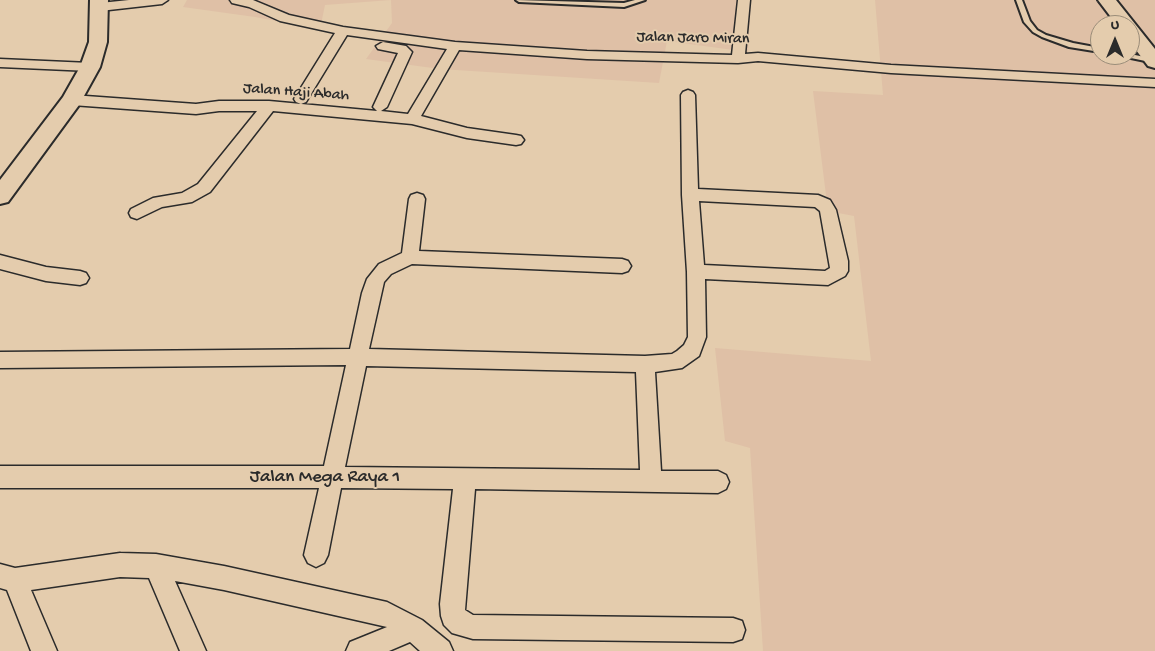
<!DOCTYPE html>
<html>
<head>
<meta charset="utf-8">
<style>
  body { margin:0 }
  #map { position:relative; width:1155px; height:651px; overflow:hidden; background:#e4ccad; font-family:"Gochi Hand",sans-serif }
  canvas { display:block }
  .north { position:absolute; left:1090px; top:15px; width:50px; height:50px; box-sizing:border-box; background:#e4ccad; border:1px solid #9a8c79; border-radius:50%; rotate:0deg; font-size:14px; font-weight:700; line-height:20px; text-align:center; color:#2b2b2b }
  .north::after { content:''; display:block; margin:auto; width:18px; height:22px; background:#2b2b2b; clip-path:polygon(50% 0,100% 100%,50% 72%,0 100%) }
</style>
</head>
<body>
<div id="map">
<canvas width="1155" height="651"></canvas>
<div class="north">U</div>
</div>
<script>
const context = document.querySelector('canvas').getContext('2d');
context.lineJoin = 'round';
function fill(path, color) { context.fillStyle = color; context.fill(path, 'evenodd'); }
const shape = rows => new Path2D(rows.map(r => 'M' + r).join(''));
function stroke(path, color, width, dash) { context.strokeStyle = color; context.lineWidth = width; context.lineCap = dash ? 'butt' : 'round'; context.setLineDash(dash || []); context.stroke(path); }
function label(font, color, halo, rows, align = 'center') {
  context.font = font + ' "Gochi Hand",sans-serif'; context.lineWidth = 4; context.setLineDash([]); context.textBaseline = 'middle'; context.strokeStyle = halo; context.fillStyle = color; for (const [text, x, y, turn = 0] of rows) {
    context.save(); context.translate(x, y); context.rotate((+turn || 0) * Math.PI / 180); context.textAlign = isNaN(turn) ? turn : align; if (halo) context.strokeText(text, 0, 0); context.fillText(text, 0, 0); context.restore();
  }
}
fill(shape([
  [187,0,735,0,751,2,748,52,667,41,659,83,440,69,366,59,392,23,391,0,325,5,320,29,255,17,183,7],
  [875,0,1155,0,1155,651,763,651,750,448,725,441,715,348,871,361,854,216,828,211,813,91,883,95],
  [1100,25,1130,25,1130,55,1100,55]
]), '#dfc0a6');
const lane = shape([
  [516,0,624,3,635,0,645,0,624,7,519,2,516,0],
  [1016,0,1022,0,1030,21,1037,30,1046,35,1073,43,1100,48,1100,52,1069,47,1042,37,1033,32,1024,22,1016,0],
  [1130,54,1155,59,1155,63,1126,57,1122,55,1130,55,1130,54]
]);
const street = shape([
  [129,0,168,0,162,4,100,11,94,7,100,3,129,0],
  [230,0,253,0,289,15,343,27,455,42,587,51,732,55,738,0,750,0,745,54,758,53,891,65,1155,79,1155,87,891,73,758,61,738,63,587,59,459,50,421,116,467,128,516,135,521,136,524,140,521,144,516,145,467,138,412,124,273,111,210,192,192,202,162,207,137,219,131,217,129,213,131,209,153,198,182,193,198,184,257,111,219,111,196,114,72,105,67,103,65,100,67,97,72,95,196,104,219,101,269,101,377,111,373,107,398,53,378,49,376,46,383,42,406,46,412,52,387,107,381,111,408,114,447,49,347,35,306,102,301,104,296,102,294,99,335,33,280,21,249,7,232,3,230,0],
  [0,59,90,63,97,67,90,71,0,67,0,59],
  [688,90,693,92,695,95,698,189,818,195,830,200,836,210,848,261,848,271,845,276,828,285,705,279,706,337,699,356,682,368,655,372,661,471,718,471,726,475,729,482,726,489,718,493,475,489,465,610,473,615,733,618,742,621,745,630,742,639,733,642,473,639,452,633,444,625,441,616,440,604,453,489,341,488,328,555,324,563,316,567,308,563,304,555,319,488,0,488,0,466,324,466,346,365,0,368,0,352,350,349,362,293,367,279,379,264,402,253,409,199,411,195,417,193,423,195,425,199,419,251,622,259,628,261,631,266,628,271,622,273,412,264,391,274,384,282,369,349,645,356,672,354,677,351,684,345,688,337,687,272,682,195,681,95,683,92,688,90],
  [699,201,815,207,820,211,830,268,825,271,704,265,699,201],
  [366,366,636,372,640,470,345,467,366,366],
  [0,255,46,267,80,271,86,273,89,278,86,283,80,285,46,281,0,269,0,255],
  [120,553,156,554,224,566,387,602,422,620,449,642,453,651,420,651,410,642,389,651,346,651,350,642,387,627,224,590,175,581,206,651,180,651,149,578,120,577,31,590,57,651,31,651,7,590,0,588,0,564,15,568,120,553]
]);
const secondary = shape([
  [90,0,108,0,107,42,100,67,79,105,8,202,0,204,0,180,63,97,80,67,89,42,90,0],
  [1098,0,1116,0,1155,49,1155,68,1148,66,1130,42,1130,25,1117,25,1098,0]
]);
stroke(lane, '#2b2b2b', 4);
stroke(street, '#2b2b2b', 3);
stroke(secondary, '#2b2b2b', 4);
fill(lane, '#e4ccad');
fill(street, '#e4ccad');
fill(secondary, '#e4ccad');
label('16px', '#2b2b2b', '#e4ccad', [
  ["Jalan Jaro Miran",693,39,1],
  ["Jalan Haji Abah",296,93,4]
]);
label('19px', '#2b2b2b', '#e4ccad', [
  ["Jalan Mega Raya 1",325,478]
]);
</script>
</body>
</html>
